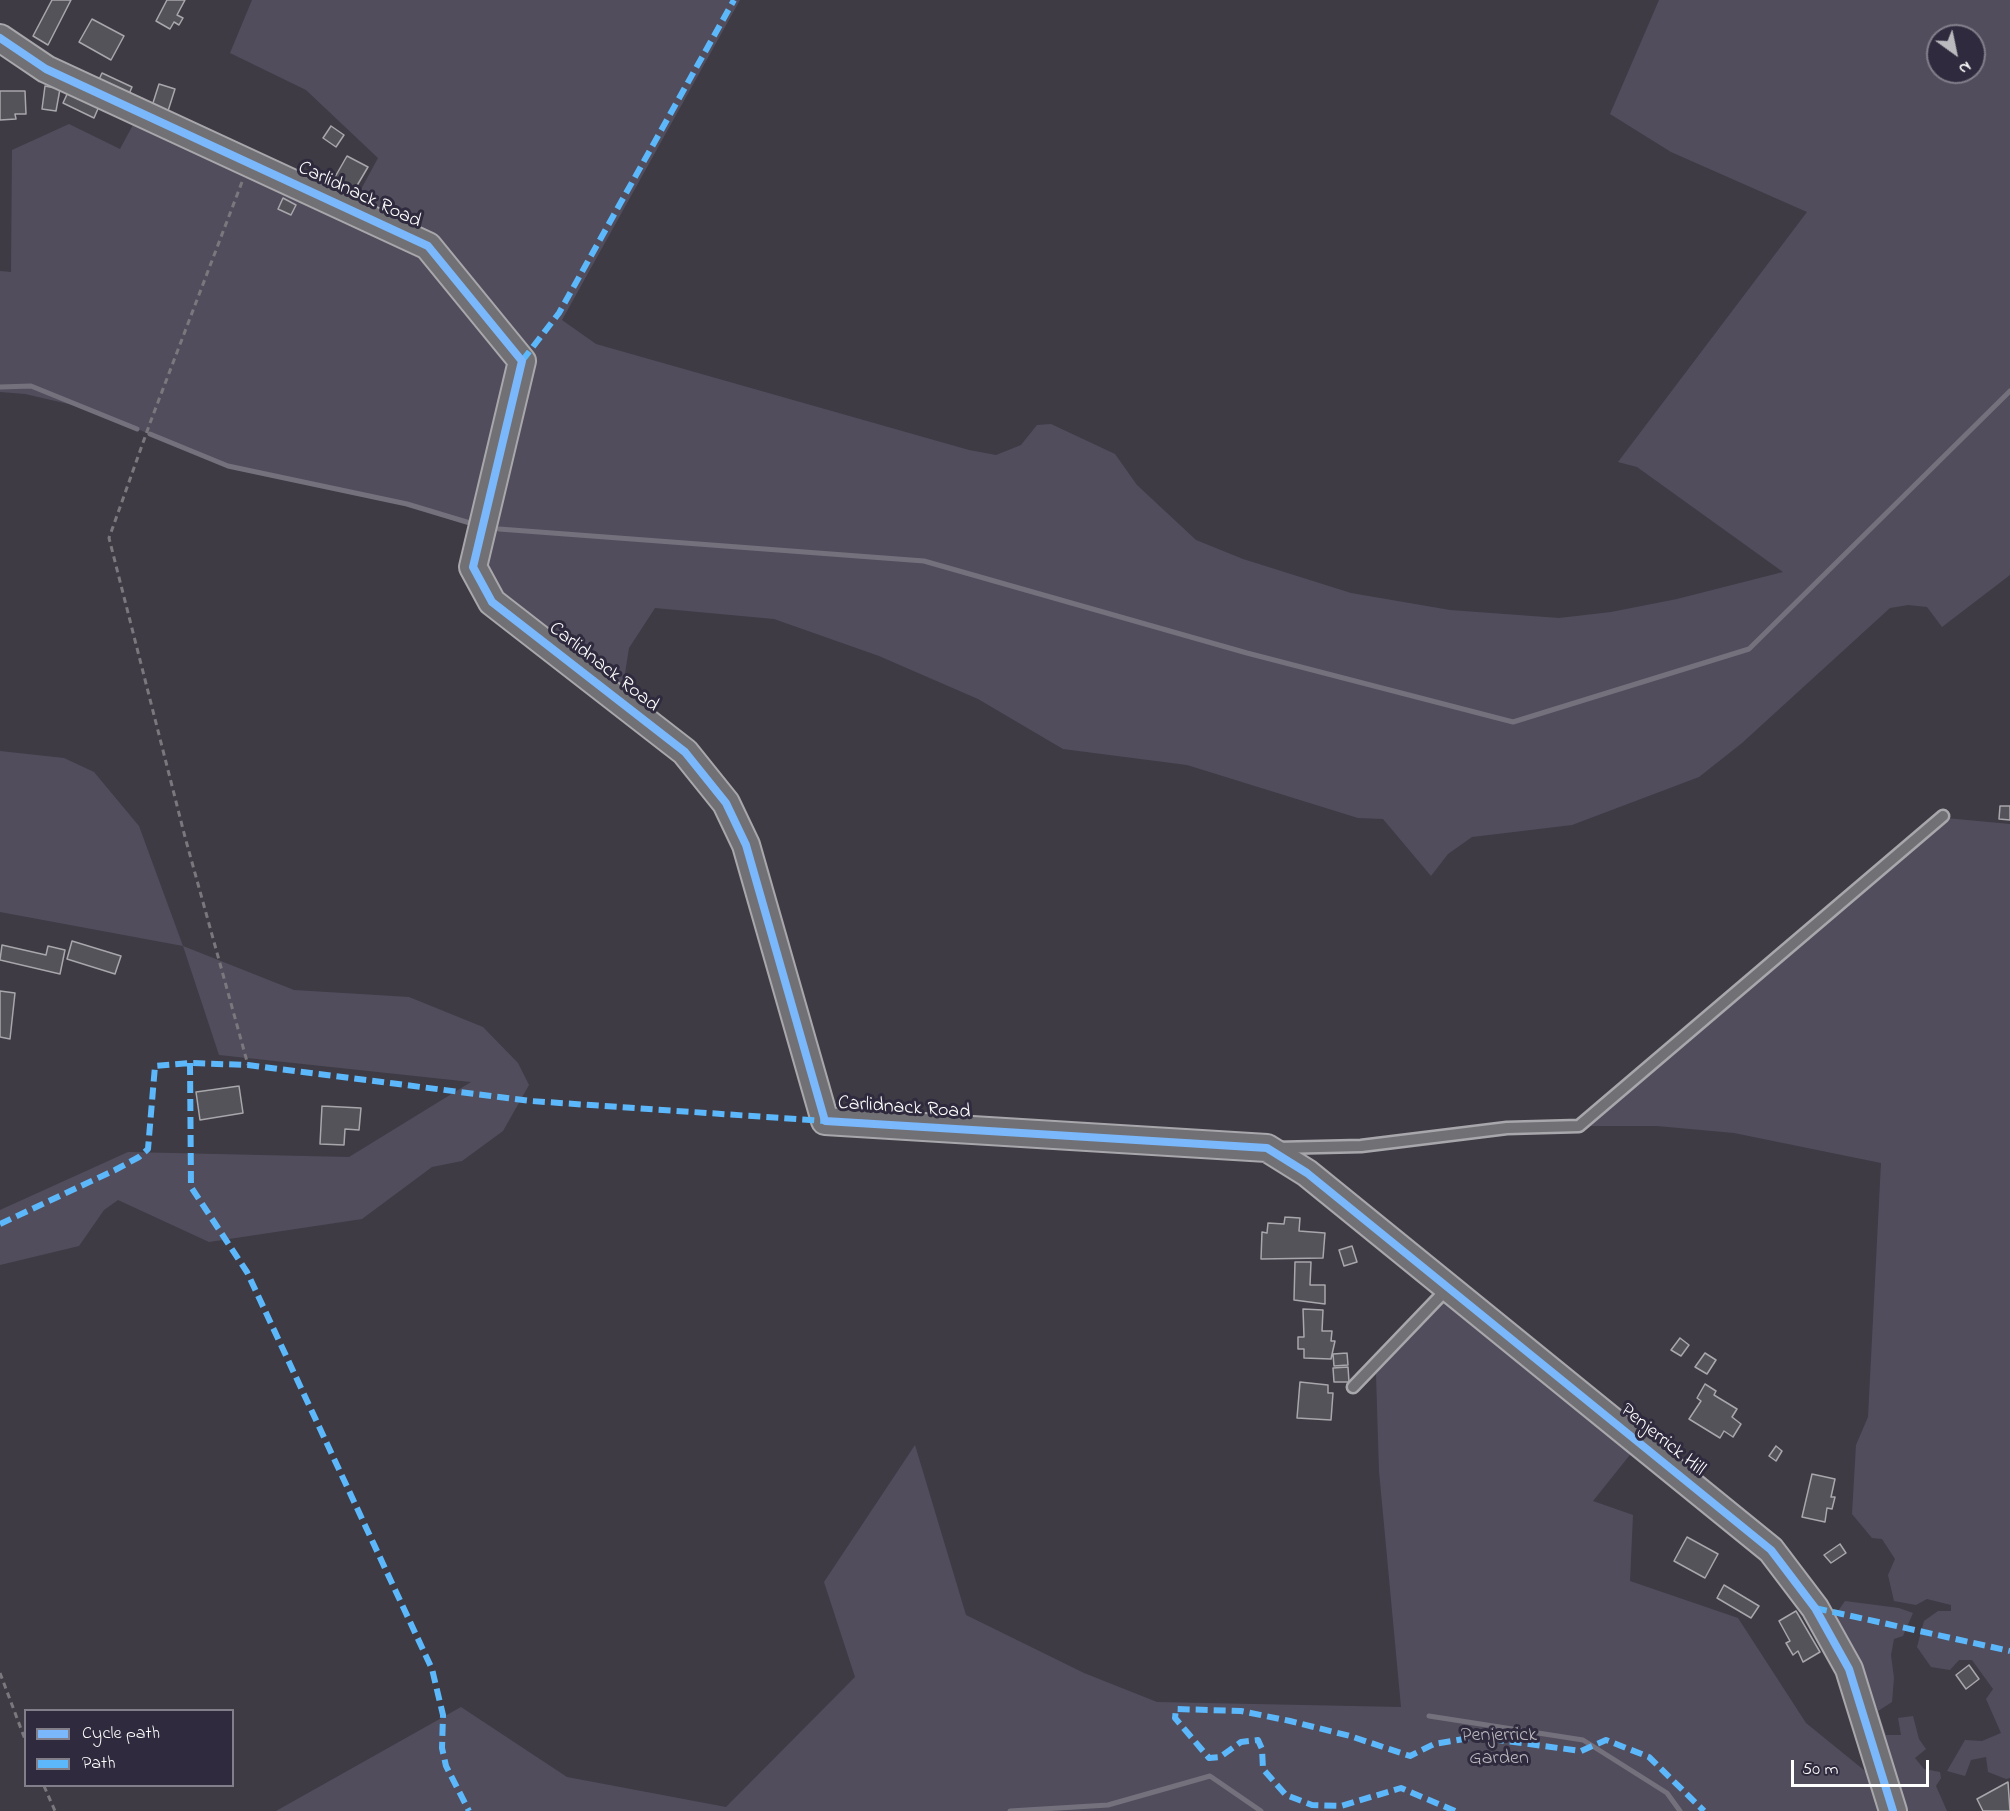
<!DOCTYPE html>
<html>
<head>
<meta charset="utf-8">
<style>
  body { margin:0 }
  #map { position:relative; width:2010px; height:1811px; overflow:hidden; background:#3e3b45; font-family:"Indie Flower",sans-serif }
  canvas { display:block }
  .legend { position:absolute; left:24px; top:1709px; width:210px; height:78px; box-sizing:border-box; background:#2f2a3d; border:2px solid #827f8b; margin:0; padding:8px 10px; list-style:none; font-size:18px; color:#fff }
  .legend li { display:flex; align-items:center; gap:12px; height:30px }
  .legend b { width:30px; border:2px solid #827f8b }
  .north { position:absolute; left:1926px; top:24px; width:60px; height:60px; box-sizing:border-box; background:#2f2a3d; border:2px solid #827f8b; border-radius:50%; rotate:147deg; font-size:16px; font-weight:700; line-height:24px; text-align:center; color:#fff }
  .north::after { content:''; display:block; margin:auto; width:21px; height:27px; background:#bbbabe; clip-path:polygon(50% 0,100% 100%,50% 72%,0 100%) }
  .scale { position:absolute; left:1791px; top:1760px; width:138px; height:27px; box-sizing:border-box; border:3px solid #fff; border-top:0; padding-left:8px; font-size:18px; line-height:21px; white-space:nowrap; color:#fff; -webkit-text-stroke:4px #2f2a3d; paint-order:stroke }
</style>
</head>
<body>
<div id="map">
<canvas width="2010" height="1811"></canvas>
<ul class="legend">
<li><b style="height:8px;background:#7ab7fb"></b>Cycle path</li>
<li><b style="height:8px;background:#5cb8fa"></b>Path</li>
</ul>
<div class="north">N</div>
<div class="scale">50 m</div>
</div>
<script>
const context = document.querySelector('canvas').getContext('2d');
context.lineJoin = 'round';
function fill(path, color) { context.fillStyle = color; context.fill(path, 'evenodd'); }
const shape = rows => new Path2D(rows.map(r => 'M' + r).join(''));
function stroke(path, color, width, dash) { context.strokeStyle = color; context.lineWidth = width; context.lineCap = dash ? 'butt' : 'round'; context.setLineDash(dash || []); context.stroke(path); }
function label(font, color, halo, rows, align = 'center') {
  context.font = font + ' "Indie Flower",sans-serif'; context.lineWidth = 6; context.setLineDash([]); context.textBaseline = 'middle'; context.strokeStyle = halo; context.fillStyle = color; for (const [text, x, y, turn = 0] of rows) {
    context.save(); context.translate(x, y); context.rotate((+turn || 0) * Math.PI / 180); context.textAlign = isNaN(turn) ? turn : align; if (halo) context.strokeText(text, 0, 0); context.fillText(text, 0, 0); context.restore();
  }
}
fill(shape([
  [252,0,740,0,562,320,596,344,969,450,996,455,1021,445,1037,425,1051,424,1115,454,1137,485,1196,540,1243,559,1351,593,1450,610,1559,618,1611,612,1677,599,1783,572,1637,467,1618,462,1807,212,1671,152,1610,114,1659,0,2010,0,2010,575,1942,627,1927,607,1908,605,1890,608,1742,743,1699,777,1572,825,1472,837,1448,854,1431,876,1383,819,1358,818,1187,765,1063,749,978,699,879,656,774,619,655,608,629,648,622,692,499,598,483,565,528,370,500,315,352,206,378,158,306,90,230,53],
  [1938,36,1974,36,1974,72,1938,72],
  [134,123,422,258,508,363,470,523,407,504,228,466,86,408,25,394,0,392,0,271,11,272,12,150,69,124,120,149],
  [0,751,64,758,94,772,139,826,183,946,294,990,409,997,483,1027,518,1063,529,1085,503,1131,462,1161,432,1167,362,1219,209,1242,118,1200,104,1210,79,1246,0,1265,0,1210,128,1152,349,1157,471,1082,219,1055,183,946,0,912],
  [1946,818,2010,824,2010,1778,2006,1779,1988,1772,1986,1757,1971,1760,1965,1776,1947,1771,1965,1740,1982,1741,2001,1733,1986,1699,1993,1689,1972,1660,1959,1660,1950,1670,1931,1667,1917,1647,1924,1621,1938,1611,1951,1611,1951,1605,1927,1599,1916,1605,1894,1601,1888,1575,1895,1559,1882,1539,1872,1538,1852,1514,1856,1445,1868,1417,1881,1163,1734,1133,1657,1126,1585,1126],
  [1449,1296,1637,1446,1593,1501,1633,1515,1630,1581,1738,1618,1806,1723,1886,1788,1831,1621,1845,1601,1899,1608,1913,1613,1903,1636,1894,1639,1891,1655,1894,1678,1892,1702,1878,1711,1886,1735,1901,1735,1898,1718,1913,1716,1919,1739,1926,1749,1915,1758,1924,1769,1940,1772,1941,1778,1936,1786,1947,1811,276,1811,461,1707,567,1777,726,1807,855,1677,824,1582,915,1445,966,1615,1084,1673,1157,1702,1401,1707,1379,1471,1376,1374]
]), '#524d5c');
stroke(shape([
  [0,387,31,386,137,429],
  [150,434,228,466,407,504,470,523],
  [499,529,924,561,1247,653,1513,722,1749,649,2010,391],
  [1429,1716,1583,1740,1667,1793,1680,1811],
  [1010,1811,1108,1805,1210,1776,1261,1811]
]), '#74717d', 5);
const building = shape([
  [52,0,71,0,48,45,33,36,52,0],
  [167,0,185,0,177,15,183,18,179,25,174,22,170,29,156,21,167,0],
  [92,19,124,36,111,60,79,42,92,19],
  [102,73,132,87,126,101,96,86,102,73],
  [159,84,175,89,168,111,152,106,159,84],
  [45,86,60,89,56,111,42,109,45,86],
  [69,90,100,104,94,118,63,103,69,90],
  [0,91,25,91,26,114,15,114,16,119,0,120,0,91],
  [331,126,344,135,336,147,323,138,331,126],
  [347,156,368,167,355,189,335,177,347,156],
  [283,198,296,205,291,215,278,209,283,198],
  [2000,806,2010,806,2010,820,1999,819,2000,806],
  [72,941,121,956,115,974,67,959,72,941],
  [2,945,46,955,48,946,65,950,60,974,0,960,2,945],
  [0,991,15,993,10,1039,0,1037,0,991],
  [239,1086,243,1113,200,1120,196,1092,239,1086],
  [322,1106,361,1108,359,1130,345,1129,344,1145,320,1144,322,1106],
  [1285,1217,1300,1218,1299,1231,1325,1233,1323,1258,1261,1259,1262,1232,1267,1233,1268,1223,1284,1224,1285,1217],
  [1352,1246,1357,1262,1344,1266,1339,1250,1352,1246],
  [1295,1262,1311,1262,1310,1285,1325,1285,1325,1304,1294,1300,1295,1262],
  [1303,1309,1323,1310,1322,1331,1332,1331,1331,1341,1335,1341,1331,1359,1304,1358,1304,1349,1298,1349,1298,1337,1304,1337,1303,1309],
  [1680,1338,1689,1345,1681,1356,1671,1350,1680,1338],
  [1347,1353,1348,1365,1334,1366,1333,1354,1347,1353],
  [1705,1353,1716,1360,1707,1374,1695,1367,1705,1353],
  [1348,1367,1349,1382,1334,1382,1333,1368,1348,1367],
  [1300,1382,1328,1385,1328,1393,1333,1393,1331,1420,1297,1418,1300,1382],
  [1705,1384,1716,1391,1714,1395,1737,1409,1732,1417,1741,1424,1733,1437,1724,1431,1720,1438,1689,1419,1701,1401,1697,1398,1705,1384],
  [1776,1446,1782,1451,1776,1461,1769,1456,1776,1446],
  [1812,1474,1835,1479,1831,1497,1835,1497,1832,1509,1827,1508,1825,1522,1802,1517,1812,1474],
  [1687,1537,1718,1554,1705,1578,1674,1561,1687,1537],
  [1840,1544,1846,1553,1831,1563,1824,1555,1840,1544],
  [1724,1585,1759,1606,1751,1618,1717,1598,1724,1585],
  [1796,1611,1820,1652,1803,1662,1798,1651,1793,1655,1786,1643,1790,1641,1779,1621,1796,1611],
  [1969,1665,1979,1679,1966,1689,1956,1675,1969,1665],
  [2008,1782,2010,1811,1983,1811,1977,1799,2008,1782]
]);
fill(building, '#55535a');
stroke(building, '#a8a7ab', 1.5);
const service = shape([
  [1277,1148,1361,1146,1507,1128,1579,1126,1943,816],
  [1353,1387,1448,1288]
]);
const tertiary = shape([
  [0,38,46,69,428,246,522,361,473,567,492,602,685,752,726,803,746,845,825,1121,1267,1148,1307,1173,1771,1550,1815,1608,1849,1669,1893,1811]
]);
stroke(service, '#a8a7ab', 15);
stroke(tertiary, '#a8a7ab', 30);
stroke(shape([
  [242,182,150,423,109,538,185,837,248,1065],
  [0,1673,26,1742],
  [44,1786,55,1811]
]), '#7a787d', 3, [6, 4.5]);
stroke(service, '#717074', 10);
stroke(tertiary, '#717074', 26);
stroke(shape([
  [522,361,559,313,734,0],
  [190,1063,191,1187,247,1272,432,1669,443,1715,442,1748,446,1766,469,1811],
  [0,1224,115,1170,139,1157,148,1149,155,1066,190,1063,248,1065,531,1101,825,1121],
  [1815,1608,2010,1651],
  [1455,1811,1401,1788,1341,1806,1312,1805,1286,1795,1263,1769,1262,1749,1258,1740,1241,1742,1220,1757,1209,1758,1175,1718,1176,1709,1241,1711,1290,1721,1350,1736,1410,1756,1434,1744,1476,1737,1581,1751,1606,1740,1649,1757,1704,1811]
]), '#5cb8fa', 6, [12, 6]);
stroke(shape([
  [0,38,46,69,428,246,522,361,473,567,492,602,685,752,726,803,746,845,825,1121,1267,1148,1307,1173,1771,1550,1815,1608,1849,1669,1893,1811]
]), '#7ab7fb', 8);
label('20px', '#fff', '#2f2a3d', [
  ["Carlidnack Road",359,196,25],
  ["Carlidnack Road",603,668,38],
  ["Carlidnack Road",904,1109,4],
  ["Penjerrick Hill",1662,1441,39]
]);
label('20px', '#bbb9bf', '#2f2a3d', [
  ["Penjerrick",1499,1737],
  ["Garden",1499,1760]
]);
</script>
</body>
</html>
